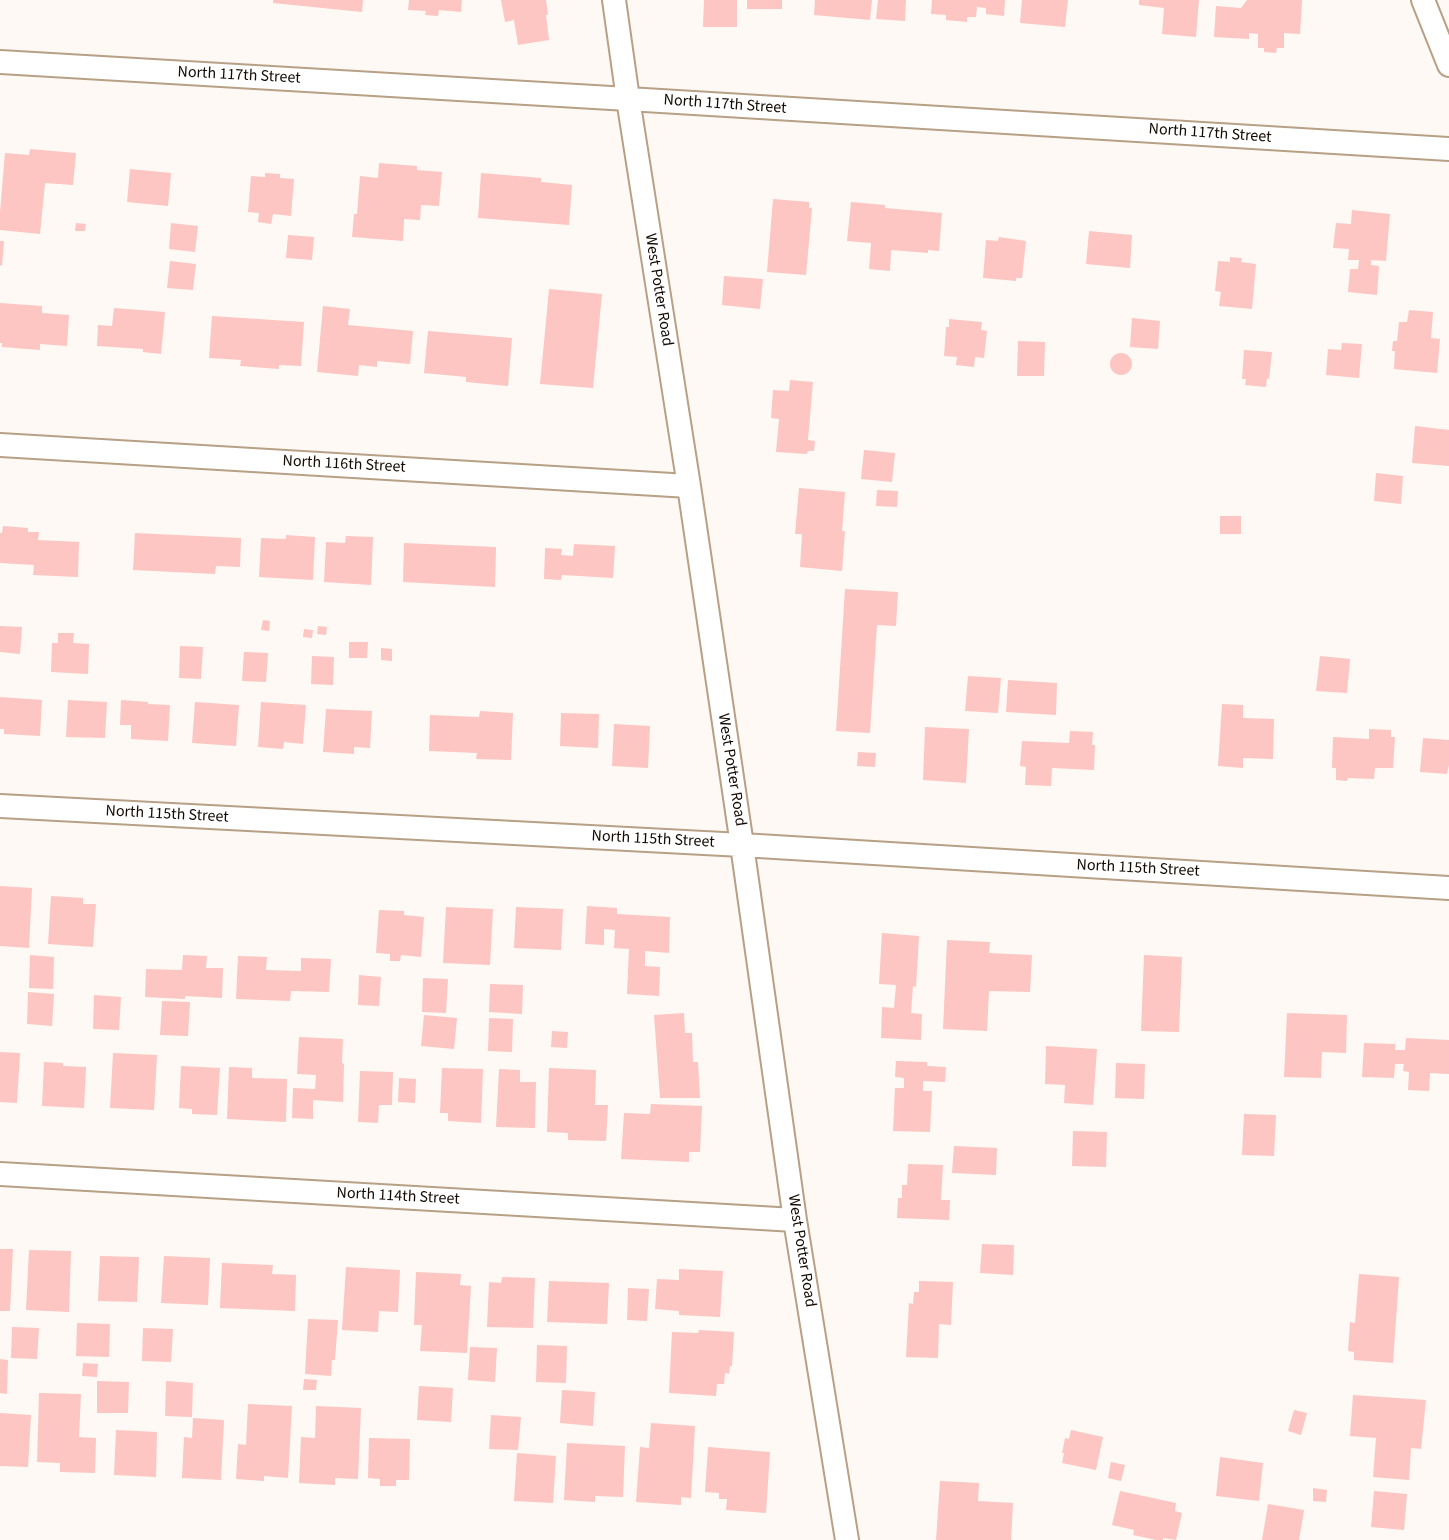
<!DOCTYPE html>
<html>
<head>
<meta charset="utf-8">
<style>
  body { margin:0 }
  canvas { display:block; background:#fef9f4 }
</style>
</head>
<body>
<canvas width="1449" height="1540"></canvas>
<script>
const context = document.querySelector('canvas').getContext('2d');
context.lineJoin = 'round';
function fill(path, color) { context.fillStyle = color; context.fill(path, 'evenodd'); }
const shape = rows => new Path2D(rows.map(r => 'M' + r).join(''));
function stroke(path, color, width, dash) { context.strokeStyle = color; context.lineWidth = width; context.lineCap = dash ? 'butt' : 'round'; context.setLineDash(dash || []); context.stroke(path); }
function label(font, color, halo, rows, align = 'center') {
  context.font = font + ' "Source Sans 3",sans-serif'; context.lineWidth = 4.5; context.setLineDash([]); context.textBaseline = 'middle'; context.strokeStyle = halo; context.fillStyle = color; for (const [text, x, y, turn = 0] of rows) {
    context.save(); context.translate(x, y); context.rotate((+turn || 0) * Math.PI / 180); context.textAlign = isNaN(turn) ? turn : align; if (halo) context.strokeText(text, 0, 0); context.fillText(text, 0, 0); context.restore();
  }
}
fill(shape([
  [273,0,363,0,362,12,273,3],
  [409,0,462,0,461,12,439,10,438,16,425,15,426,11,408,10],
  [501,0,546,0,548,15,546,15,549,40,518,45,514,20,505,22],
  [704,0,737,0,737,27,703,27],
  [747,0,782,0,782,9,747,9],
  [815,0,872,0,870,20,814,15],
  [878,0,906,0,905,21,876,19],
  [932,0,1005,0,1004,16,986,14,986,8,977,7,976,17,967,17,967,22,946,20,946,15,931,14],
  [1022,0,1068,0,1065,27,1020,23],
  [1139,0,1199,0,1196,37,1162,34,1164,8,1139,5],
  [1247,0,1302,0,1300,34,1284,33,1284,48,1277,48,1276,53,1264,52,1264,48,1258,48,1258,34,1249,33,1249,39,1214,37,1216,6,1241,8],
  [30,149,76,153,73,185,45,183,40,234,0,230,0,212,5,153,29,155],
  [379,163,417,166,417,170,442,172,439,206,421,205,420,220,404,219,403,241,352,237,354,214,357,214,360,176,378,178],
  [130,169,171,173,168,206,127,202],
  [265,173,280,174,280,178,294,179,291,216,273,214,271,224,258,222,259,213,248,212,251,176,265,177],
  [481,173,541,178,541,182,572,185,569,225,478,218],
  [773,199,809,202,809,208,812,208,806,275,767,272],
  [851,202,885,205,885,208,942,213,939,251,928,250,928,253,891,250,890,271,869,269,871,243,847,241],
  [1352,210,1390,214,1386,261,1371,260,1371,265,1379,266,1377,295,1348,292,1350,269,1358,269,1359,260,1348,260,1349,249,1333,248,1336,223,1351,224],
  [76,223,86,224,85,231,75,231],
  [171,223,198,226,195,252,169,249],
  [1089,231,1132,235,1130,268,1086,264],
  [288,235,314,237,312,260,286,258],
  [999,237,1026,241,1022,278,1016,278,1016,281,983,278,986,240,998,241],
  [0,241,4,241,2,266,0,265],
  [1230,257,1242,258,1241,262,1256,264,1252,309,1219,306,1221,292,1215,291,1218,261,1230,262],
  [170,261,196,264,193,290,167,288],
  [724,276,763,279,760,309,722,305],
  [549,289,602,294,593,388,540,384],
  [0,303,42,306,42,313,69,315,67,346,40,344,40,350,2,347,2,343,0,343],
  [323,306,350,309,348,325,413,331,410,364,377,361,377,367,359,365,358,376,317,372],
  [114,308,165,312,161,354,143,352,143,349,97,346,98,325,112,326],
  [1409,310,1433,312,1431,338,1440,339,1437,373,1394,369,1395,351,1392,351,1393,341,1397,341,1399,322,1407,322],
  [212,316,304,322,301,366,279,365,279,369,240,366,241,360,209,358],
  [1132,318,1160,321,1158,349,1130,347],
  [949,319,982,322,981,330,987,331,984,358,975,357,974,367,956,365,957,357,944,356,946,327,949,327],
  [428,331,512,338,508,386,466,382,466,377,424,373],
  [1018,341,1045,342,1044,376,1017,376],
  [1342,343,1362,344,1359,378,1326,375,1328,349,1341,350],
  [1244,350,1272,352,1269,379,1267,378,1266,387,1245,385,1246,379,1242,379],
  '1110 364a11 11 0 1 1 22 0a11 11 0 1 1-22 0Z',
  [790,380,813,382,808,440,815,441,814,451,808,451,807,454,776,452,779,419,771,418,773,390,789,391],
  [1415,426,1449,430,1449,466,1412,463],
  [864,450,895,453,892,482,861,479],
  [1376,473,1403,476,1401,504,1374,501],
  [799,488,845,492,842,531,845,531,842,571,800,567,802,534,795,534],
  [877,490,898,491,897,507,876,506],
  [1220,516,1241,516,1241,534,1220,534],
  [3,526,28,528,28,532,39,532,38,540,79,542,78,577,33,575,34,565,0,563,0,533,2,533],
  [135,533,241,538,240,567,216,566,215,574,133,570],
  [286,535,315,537,313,580,259,577,261,538,286,539],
  [346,536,373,537,371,585,324,582,326,542,345,543],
  [404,543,496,547,495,587,403,582],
  [574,544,615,546,613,578,562,575,561,580,544,579,545,548,562,549,561,555,573,556],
  [845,589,898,592,896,626,877,625,870,733,836,731],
  [263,620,270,621,269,631,261,630],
  [0,626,22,627,20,654,0,652],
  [318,626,327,627,326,635,317,634],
  [304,629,313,630,312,638,303,637],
  [58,633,74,633,73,643,89,644,88,674,51,672,52,643,58,643],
  [349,642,368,642,367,658,349,658],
  [180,646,203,647,201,679,179,678],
  [381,648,392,649,392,661,381,660],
  [244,652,268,653,266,682,242,681],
  [312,656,334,657,333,685,311,684],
  [1320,656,1350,659,1347,693,1316,691],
  [968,676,1001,678,998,713,965,711],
  [1008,680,1057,683,1056,715,1006,712],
  [0,697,42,700,40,736,4,734,4,729,0,729],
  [68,700,107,702,105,738,66,737],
  [121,700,148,702,148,704,170,705,168,741,131,739,131,725,120,725],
  [195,702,239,705,236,746,192,743],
  [261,702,306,705,303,744,284,742,283,749,258,747],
  [1222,704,1243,705,1243,718,1274,719,1273,759,1243,758,1243,768,1218,766],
  [326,709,372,711,370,748,354,747,354,754,323,752],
  [480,711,513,713,511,760,476,759,477,753,429,751,430,715,479,717],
  [561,713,599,714,598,748,560,746],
  [614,724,650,726,648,768,612,766],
  [925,727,969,729,966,783,923,780],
  [1369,729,1391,730,1391,737,1395,737,1393,768,1375,768,1374,779,1348,778,1347,781,1336,780,1336,768,1332,768,1333,737,1369,739],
  [1070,731,1093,732,1092,745,1095,745,1094,770,1052,768,1051,786,1025,785,1026,767,1020,766,1022,741,1069,743],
  [1423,738,1449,740,1449,765,1447,774,1420,772],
  [858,752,876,753,875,767,857,766],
  [0,886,32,888,29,948,0,946],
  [51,896,83,898,83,904,96,904,93,947,48,944],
  [587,906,617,908,617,914,670,917,669,953,645,951,645,966,660,967,659,996,627,994,629,949,614,948,615,930,604,929,604,945,585,944],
  [446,907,493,909,490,965,443,963],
  [516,907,563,909,561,950,514,948],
  [379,910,404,911,404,915,424,917,421,957,401,955,400,961,390,961,390,954,376,953],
  [882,933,919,936,916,987,913,986,911,1013,922,1014,921,1040,881,1038,882,1007,894,1008,896,985,879,984],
  [947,940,990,942,989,953,1032,955,1030,992,989,991,987,1031,943,1029],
  [30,955,54,957,53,989,29,988],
  [183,955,207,956,206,968,223,968,222,998,185,996,185,999,145,997,146,969,182,970],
  [1144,955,1182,957,1179,1032,1141,1031],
  [238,956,267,957,266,970,301,971,301,958,331,959,329,992,291,991,290,1001,236,999],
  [359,975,381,977,379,1006,358,1005],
  [423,978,448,979,446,1013,422,1012],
  [490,984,523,985,522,1014,489,1012],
  [28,992,54,994,52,1026,27,1024],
  [94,995,121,997,119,1030,93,1029],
  [162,1001,190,1002,188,1036,160,1035],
  [684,1013,685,1033,692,1033,693,1062,698,1062,700,1098,660,1098,654,1015],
  [1287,1013,1347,1015,1346,1053,1322,1052,1321,1078,1284,1077],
  [424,1015,457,1018,454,1049,421,1046],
  [489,1018,513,1019,512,1052,488,1051],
  [552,1031,568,1032,567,1048,551,1047],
  [299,1037,343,1039,342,1063,344,1064,343,1102,313,1100,313,1119,292,1118,293,1088,315,1089,316,1075,297,1074],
  [1406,1038,1449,1040,1449,1074,1430,1073,1429,1091,1408,1090,1409,1072,1403,1071,1404,1064,1395,1064,1394,1078,1362,1077,1364,1043,1395,1044,1395,1050,1405,1050],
  [1046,1046,1097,1049,1093,1105,1064,1103,1065,1085,1045,1084],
  [0,1052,20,1053,17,1103,0,1102],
  [113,1053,157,1055,154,1110,110,1108],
  [896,1061,927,1062,927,1066,946,1067,945,1082,923,1081,923,1091,932,1091,930,1132,893,1131,895,1088,904,1088,904,1078,895,1077],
  [44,1062,63,1063,63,1066,86,1067,84,1108,42,1106],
  [1116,1063,1145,1064,1144,1099,1115,1098],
  [181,1066,220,1068,217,1115,192,1114,192,1109,179,1108],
  [229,1067,252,1068,252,1078,287,1079,286,1122,227,1119],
  [442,1068,483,1069,481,1123,448,1121,448,1113,440,1113],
  [549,1068,596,1070,595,1105,608,1105,606,1141,568,1140,568,1133,547,1132],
  [499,1069,520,1070,520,1082,536,1082,535,1128,496,1127],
  [360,1071,393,1072,392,1105,379,1105,378,1123,358,1122],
  [399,1078,416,1079,415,1103,398,1102],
  [651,1104,702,1106,700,1152,689,1152,689,1162,621,1159,624,1113,650,1114],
  [1244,1114,1276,1115,1274,1156,1242,1155],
  [1073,1131,1107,1132,1106,1167,1072,1166],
  [954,1146,997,1148,996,1175,952,1173],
  [908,1164,943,1165,941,1200,950,1200,949,1220,897,1218,898,1198,902,1198,902,1185,907,1185],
  [982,1244,1014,1245,1013,1275,980,1273],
  [0,1249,13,1249,10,1311,0,1311],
  [29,1250,71,1251,69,1312,26,1310],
  [100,1256,139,1257,137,1302,98,1301],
  [164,1256,210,1258,208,1305,161,1303],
  [222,1263,273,1265,272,1274,296,1275,295,1311,220,1308],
  [346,1267,400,1270,398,1312,379,1311,378,1332,342,1330],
  [679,1269,723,1271,720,1317,679,1315,679,1311,655,1309,657,1279,679,1280],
  [416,1272,461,1274,460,1285,471,1286,467,1353,420,1351,422,1325,414,1325],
  [1359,1274,1399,1277,1393,1363,1354,1360,1354,1352,1348,1351,1350,1322,1355,1323],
  [502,1277,535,1278,533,1328,487,1327,489,1282,501,1283],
  [549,1281,609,1283,607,1324,547,1322],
  [919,1281,953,1282,951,1325,939,1324,938,1358,906,1357,909,1303,913,1304,914,1292,919,1292],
  [628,1288,649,1289,647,1321,627,1320],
  [308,1319,338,1320,335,1360,332,1360,331,1376,305,1374],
  [77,1323,110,1324,109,1357,76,1356],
  [12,1327,39,1328,37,1359,11,1358],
  [143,1328,173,1329,171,1362,142,1361],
  [699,1330,734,1332,732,1366,730,1366,729,1374,725,1373,724,1384,717,1384,716,1396,669,1393,672,1332,698,1333],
  [537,1345,567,1346,566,1383,536,1382],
  [470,1347,497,1348,495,1382,468,1380],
  [0,1359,8,1360,7,1394,0,1393],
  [83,1363,98,1364,97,1377,82,1376],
  [304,1379,317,1380,316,1390,303,1390],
  [97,1381,129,1382,128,1413,97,1413],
  [166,1381,193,1383,192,1417,165,1416],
  [419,1386,453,1388,451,1422,417,1420],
  [562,1390,595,1392,593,1426,560,1423],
  [39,1393,81,1394,79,1437,96,1438,95,1473,60,1472,60,1463,37,1462],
  [1353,1395,1426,1400,1421,1449,1411,1448,1409,1480,1373,1477,1376,1438,1350,1436],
  [248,1404,292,1406,288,1478,264,1476,264,1481,236,1479,238,1444,246,1445],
  [316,1406,361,1408,358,1479,335,1478,335,1485,299,1483,301,1437,315,1438],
  [1294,1410,1307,1413,1301,1435,1288,1431],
  [0,1413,31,1415,28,1467,0,1466],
  [491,1415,521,1417,518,1450,489,1449],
  [193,1418,224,1420,221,1480,182,1478,184,1437,192,1438],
  [651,1423,695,1426,691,1498,681,1497,681,1505,636,1502,640,1447,649,1448],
  [116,1430,157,1432,156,1477,114,1475],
  [1071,1430,1103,1437,1096,1470,1062,1463,1064,1453,1062,1453,1065,1438,1069,1439],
  [369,1438,410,1439,409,1480,396,1480,396,1486,380,1486,380,1479,368,1478],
  [567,1443,625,1446,623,1497,595,1496,595,1502,564,1500],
  [708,1447,770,1452,766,1513,726,1510,727,1499,719,1499,719,1493,705,1492],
  [517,1453,556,1456,553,1503,514,1501],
  [1220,1457,1263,1463,1259,1501,1216,1496],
  [1111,1462,1125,1465,1121,1481,1108,1478],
  [940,1481,979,1483,978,1501,1013,1503,1011,1540,936,1540],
  [1313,1488,1327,1490,1326,1502,1313,1501],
  [1120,1491,1176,1503,1175,1511,1182,1513,1176,1540,1163,1538,1163,1540,1156,1540,1133,1535,1134,1530,1112,1525],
  [1374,1491,1407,1494,1404,1530,1371,1527],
  [1268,1504,1304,1510,1299,1540,1262,1540]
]), '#fdc6c3');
const street = shape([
  [614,0,628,99,689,486,742,845,795,1220,847,1540],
  [1423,0,1449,65],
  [0,62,628,99,1449,149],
  [0,445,689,486],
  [0,806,742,845,1449,888],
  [0,1174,795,1220]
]);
stroke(street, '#b7a086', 26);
stroke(street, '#fff', 22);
label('16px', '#130b04', '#fff', [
  ["North 117th Street",239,76,3],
  ["North 117th Street",725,105,4],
  ["North 117th Street",1210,134,4],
  ["West Potter Road",658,290,81],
  ["North 116th Street",344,465,3],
  ["West Potter Road",731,770,81],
  ["North 115th Street",167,815,3],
  ["North 115th Street",653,840,3],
  ["North 115th Street",1138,869,3],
  ["North 114th Street",398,1197,3],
  ["West Potter Road",801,1251,81]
]);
</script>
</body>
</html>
